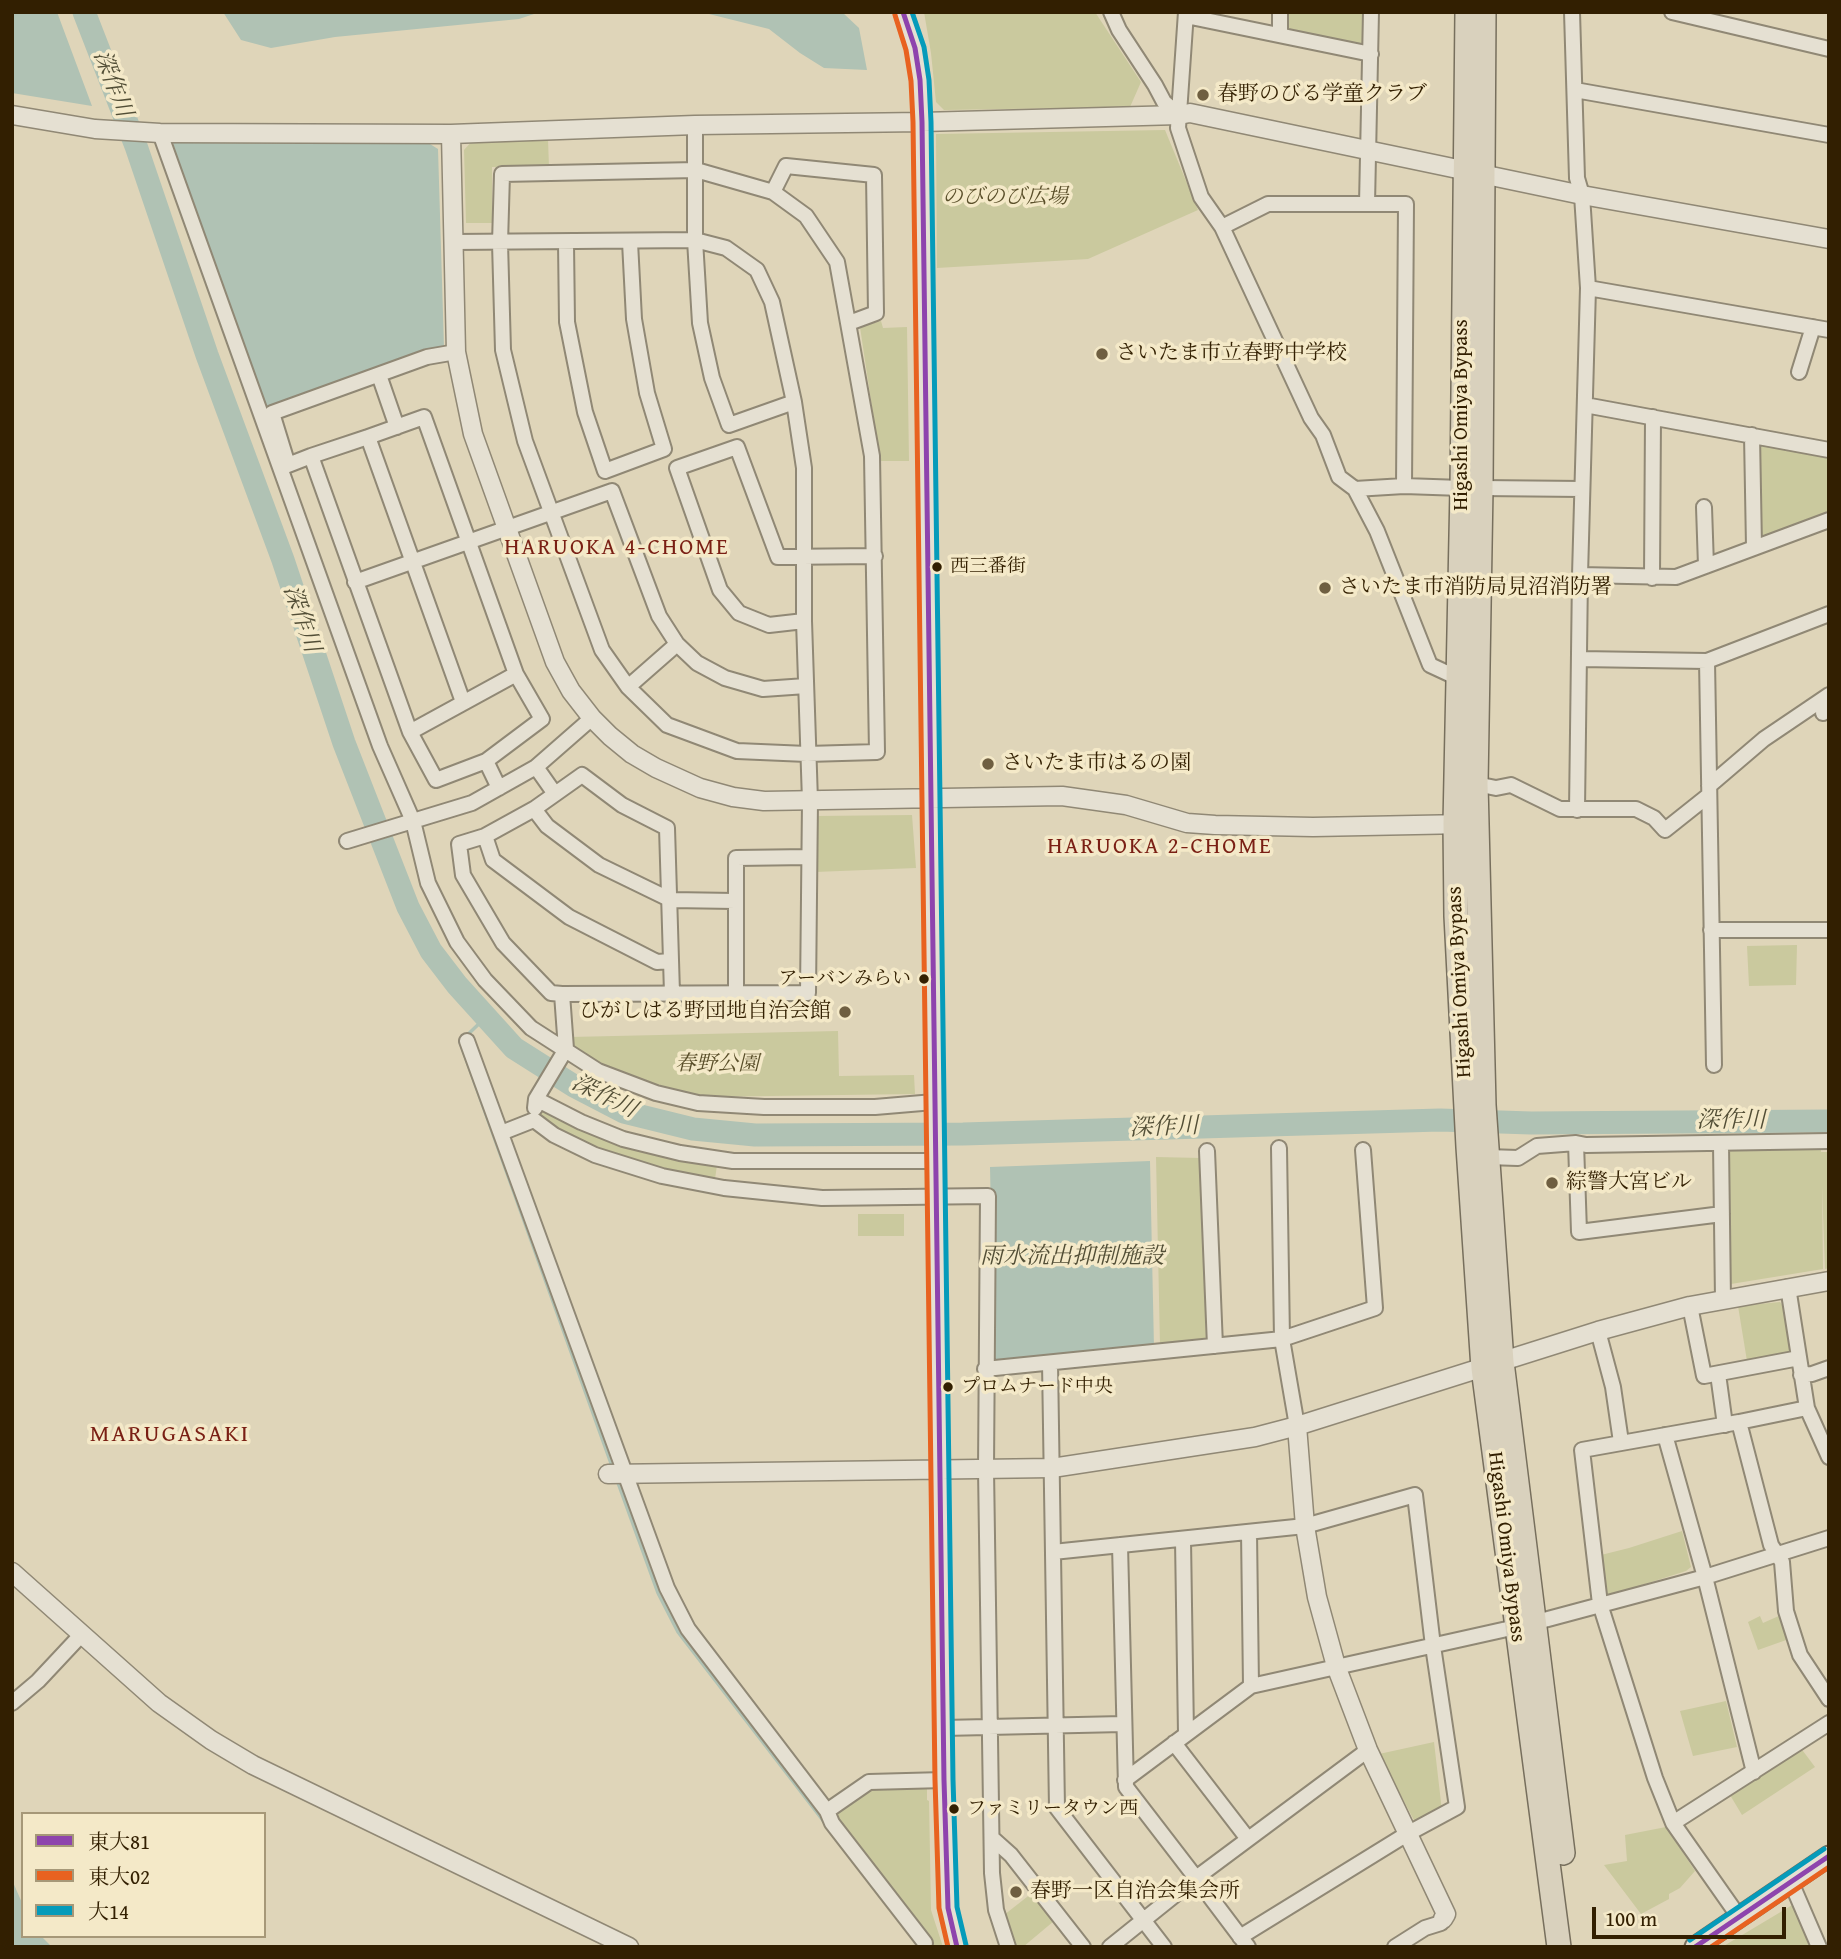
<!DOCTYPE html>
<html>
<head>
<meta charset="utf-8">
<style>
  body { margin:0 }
  #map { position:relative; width:1841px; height:1959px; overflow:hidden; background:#dfd5b9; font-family:"Gentium Book Plus","Noto Serif JP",serif }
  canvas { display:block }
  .frame { position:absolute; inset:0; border:14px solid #321f01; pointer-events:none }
  .legend { position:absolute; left:21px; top:1812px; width:245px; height:126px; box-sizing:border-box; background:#f4e9c8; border:2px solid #a69878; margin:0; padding:9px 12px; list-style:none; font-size:21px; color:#321f01 }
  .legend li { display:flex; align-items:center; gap:14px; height:35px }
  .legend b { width:35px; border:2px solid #a69878 }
  .scale { position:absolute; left:1592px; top:1907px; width:194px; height:32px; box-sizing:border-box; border:4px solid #321f01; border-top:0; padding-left:9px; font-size:21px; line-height:24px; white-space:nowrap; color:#321f01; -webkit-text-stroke:5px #f4e9c8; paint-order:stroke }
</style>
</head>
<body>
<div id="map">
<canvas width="1841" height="1959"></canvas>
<div class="frame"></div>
<ul class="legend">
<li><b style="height:9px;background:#8e44ad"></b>東大81</li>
<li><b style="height:9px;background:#e86220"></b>東大02</li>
<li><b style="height:9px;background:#059bba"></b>大14</li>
</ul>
<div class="scale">100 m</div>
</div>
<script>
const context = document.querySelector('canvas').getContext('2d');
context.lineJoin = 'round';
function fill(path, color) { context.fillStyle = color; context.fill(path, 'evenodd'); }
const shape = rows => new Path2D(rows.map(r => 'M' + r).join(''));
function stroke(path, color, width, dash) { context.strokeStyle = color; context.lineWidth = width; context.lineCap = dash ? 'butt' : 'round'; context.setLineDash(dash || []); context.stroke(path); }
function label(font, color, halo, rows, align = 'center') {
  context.font = font + ' "Gentium Book Plus","Noto Serif JP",serif'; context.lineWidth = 7; context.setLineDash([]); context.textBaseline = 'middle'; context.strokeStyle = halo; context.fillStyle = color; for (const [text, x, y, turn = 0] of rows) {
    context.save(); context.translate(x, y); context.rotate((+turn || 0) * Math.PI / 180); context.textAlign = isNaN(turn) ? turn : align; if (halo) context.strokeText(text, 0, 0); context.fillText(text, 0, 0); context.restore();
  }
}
fill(shape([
  [924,12,1095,12,1141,82,1130,107,944,110,936,102,931,53],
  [1286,12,1368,12,1368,50,1286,28],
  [1165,130,1198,210,1088,259,937,268,936,134],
  [473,140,548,140,549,167,492,167,492,223,466,223,464,150],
  [881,321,883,328,907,327,909,461,880,461,860,327],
  [1760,442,1823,454,1827,459,1828,510,1824,514,1761,539,1757,536,1756,445],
  [912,815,916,868,815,872,816,816],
  [1797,945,1796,985,1749,986,1747,946],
  [838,1031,839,1076,914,1075,915,1094,697,1097,639,1081,603,1065,571,1046,570,1037],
  [540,1106,717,1165,715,1179,666,1170,592,1147,540,1118],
  [1821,1147,1821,1152,1829,1152,1829,1268,1825,1269,1822,1185,1823,1269,1731,1284,1726,1281,1727,1148],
  [1156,1157,1201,1158,1206,1339,1160,1345],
  [858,1214,904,1214,904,1236,858,1236],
  [1780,1302,1785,1308,1790,1350,1787,1353,1747,1361,1738,1306],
  [1682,1531,1691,1567,1686,1571,1604,1597,1597,1556,1629,1548],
  [1781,1615,1789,1639,1758,1650,1748,1622,1760,1616,1763,1623],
  [1726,1701,1737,1747,1693,1756,1680,1711],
  [1434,1742,1442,1811,1417,1826,1379,1754],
  [1800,1747,1815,1767,1742,1815,1730,1795],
  [900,1786,927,1789,927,1800,929,1801,931,1910,943,1947,934,1947,836,1820,835,1811,868,1787,899,1789],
  [1666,1827,1695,1871,1680,1888,1669,1894,1669,1899,1641,1914,1604,1865,1627,1861,1625,1835],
  [1032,1893,1054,1921,1023,1947,1015,1947,1009,1933,1004,1915],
  [1794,1904,1809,1947,1722,1947]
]), '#cac99e');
fill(shape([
  [12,12,57,12,92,106,12,93],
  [223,12,540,12,519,19,335,37,271,48,241,40],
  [701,12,842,12,859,28,867,70,824,68,800,53,769,29],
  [173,143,430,144,438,149,444,347,267,409,191,200],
  [1150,1161,1154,1348,994,1360,990,1167],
  [12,1880,23,1905,23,1936,41,1936,52,1947,15,1947,12,1944]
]), '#b0c2b4');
stroke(shape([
  [486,1017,460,1042,613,1469],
  [617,1480,658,1593,678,1632,825,1823]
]), '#b0c2b4', 3.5);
stroke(shape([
  [84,12,136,146,207,355,283,560,344,743,408,907,431,951,457,985,514,1048,574,1086,624,1112,693,1129,755,1135,963,1134,1440,1120,1531,1123,1829,1121]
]), '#b0c2b4', 23);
const minor = shape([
  [1111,12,1119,30,1155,85,1164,102,1179,115],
  [1186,12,1178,128,1201,197,1222,227,1311,418,1323,435,1339,477,1355,489,1377,531,1430,665,1458,678],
  [1280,12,1280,34],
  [1572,12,1577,178,1582,195,1588,288,1580,575,1577,810],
  [1672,12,1829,49],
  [1186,16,1371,54],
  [1575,90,1829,135],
  [695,125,695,240,700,323,712,378,729,425,794,402],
  [160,133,380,746,413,821,428,883,457,942,485,980,531,1028,598,1071,656,1093,698,1103,764,1107,875,1107,934,1102],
  [696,170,773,192,806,216,837,262,872,456,877,752,807,754,737,751,667,725,628,687,602,650,525,441,503,350,500,243,502,174,696,170],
  [773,192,786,166,874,175,876,313,849,323],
  [1367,204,1371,12],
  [1222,227,1268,204,1406,204,1404,486],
  [454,242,695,240,726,248,757,270,772,302,794,402,804,468,804,621,810,801,808,993,562,994,551,993,503,943,463,875,459,844,485,836,534,809,582,775,622,805,667,828,672,993],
  [566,243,567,322,585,412,605,471,664,449,647,393,634,319,630,242],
  [1588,288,1829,330],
  [1799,372,1813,327],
  [379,375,397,427],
  [1585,405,1829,450],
  [1752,435,1754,547],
  [368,437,463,702],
  [311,456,410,732,436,780,486,761,542,719,516,674,424,417,368,437,311,456,288,465,272,413,427,357,456,352],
  [1481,488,1582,489],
  [1355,489,1404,486,1462,488],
  [1704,507,1706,566],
  [1580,575,1676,577,1829,520],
  [1652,578,1653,417],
  [355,582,612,491,659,616,677,644,697,663,725,678,763,689,806,686],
  [804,621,769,625,739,613,720,590,677,468,737,447,778,557,875,556],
  [1580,659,1707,661,1829,614],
  [1707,661,1714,1065],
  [628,687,677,644],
  [1823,713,1829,709],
  [410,732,516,674],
  [486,761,499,788],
  [536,767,555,794],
  [1476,784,1496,788,1511,785,1560,809,1636,809,1654,818,1665,830,1709,795],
  [1709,786,1764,739,1829,695],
  [534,809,547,826,599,865,671,900,735,901],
  [485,836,493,860,569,917,657,962,671,961],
  [347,841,472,803,536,767,592,718],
  [1711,930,1829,930],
  [736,992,736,858,809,857],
  [562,994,566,1049],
  [467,1041,667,1588,688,1629,827,1811,832,1823,925,1943],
  [536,1099,581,1122,623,1139,680,1153,733,1161,935,1161],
  [535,1108,536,1099,566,1049],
  [534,1120,554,1135,595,1155,662,1176,724,1188,822,1198,988,1196,986,1469,992,1873,996,1910,1008,1947],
  [501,1133,534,1120],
  [1576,1143,1579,1232,1722,1214],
  [1721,1144,1723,1300],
  [1279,1148,1282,1339,1297,1426],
  [1207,1151,1215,1346],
  [1487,1157,1518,1158,1537,1146,1576,1143,1586,1145,1829,1141],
  [1788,1287,1807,1408,1829,1457],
  [1690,1306,1704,1376,1799,1358],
  [1598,1331,1613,1387,1621,1442],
  [1050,1363,1057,1808,1164,1947],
  [985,1369,1282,1339,1375,1308,1363,1150],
  [1718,1374,1725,1425],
  [1801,1375,1812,1374,1829,1368],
  [1739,1422,1771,1545,1782,1562,1786,1611,1800,1655,1829,1699],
  [1665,1435,1705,1577,1754,1772],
  [1249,1532,1251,1686],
  [1183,1540,1186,1734],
  [1120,1545,1126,1787,1196,1878,1368,1750],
  [1053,1552,1305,1526,1415,1495,1433,1646,1457,1807,1407,1834,1240,1937],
  [1533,1623,1705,1577,1829,1538],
  [12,1703,38,1681,82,1634],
  [943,1728,1123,1724],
  [1174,1743,1248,1839],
  [1125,1780,1251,1686,1516,1627],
  [827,1811,869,1782,944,1780],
  [1673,1823,1829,1723],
  [992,1838,1011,1855,1083,1947],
  [1791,1882,1819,1947],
  [1739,1917,1673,1823,1655,1778,1600,1604,1582,1450,1739,1422,1807,1408],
  [1110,1947,1196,1878,1248,1947],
  [1395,1947,1425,1928,1441,1923,1443,1919]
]);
const tertiary = shape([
  [903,12,915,48,920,80,922,122,944,1780,948,1908,957,1947],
  [12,115,95,129,160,133,451,134,695,125,922,122,1179,115,1190,113,1582,195,1829,239],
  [451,134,456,352,473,434,555,662,571,691,592,718,610,736,632,754,656,768,700,788,733,797,764,801,1062,796,1126,805,1187,823,1215,825,1313,827,1466,824],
  [1297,1426,1305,1526,1317,1597,1336,1666,1368,1750,1446,1914,1443,1919],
  [608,1474,1052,1468,1255,1437,1297,1426,1598,1331,1690,1306,1829,1281],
  [12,1572,159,1703,211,1740,253,1765,629,1947]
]);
const secondary = shape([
  [1695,1947,1829,1856]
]);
const trunk = shape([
  [1467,12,1462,488,1455,824,1456,916,1468,1147,1483,1368,1559,1947],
  [1484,12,1481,488,1476,784,1484,1105,1502,1362,1563,1853]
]);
stroke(minor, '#908875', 18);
stroke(tertiary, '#908875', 21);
stroke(secondary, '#776f5d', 23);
stroke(trunk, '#776f5d', 26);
stroke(minor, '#e5e0d2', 14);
stroke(tertiary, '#e5e0d2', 18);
stroke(secondary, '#e5e0d2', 19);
stroke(trunk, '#d9d1bd', 23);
stroke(shape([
  [903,12,915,48,920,80,922,122,944,1780,948,1908,957,1947],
  [1695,1947,1829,1856]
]), '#8e44ad', 5);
stroke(shape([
  [895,15,906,50,911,81,913,122,935,1780,939,1908,948,1947],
  [1711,1947,1829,1867]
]), '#e86220', 5);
stroke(shape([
  [912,12,924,47,929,80,931,122,953,1780,957,1907,966,1945],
  [1690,1940,1824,1849]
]), '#059bba', 5);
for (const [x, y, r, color] of [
  [1203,95,7,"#6f5f41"],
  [1102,354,7,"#6f5f41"],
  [937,567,6,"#321f01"],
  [1325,588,7,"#6f5f41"],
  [988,764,7,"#6f5f41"],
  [924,979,6,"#321f01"],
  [845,1012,7,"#6f5f41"],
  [1552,1183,7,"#6f5f41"],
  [948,1387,6,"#321f01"],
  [954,1809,6,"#321f01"],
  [1016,1892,7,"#6f5f41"]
]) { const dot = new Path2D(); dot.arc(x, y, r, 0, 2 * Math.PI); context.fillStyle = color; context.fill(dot); stroke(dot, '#f4e9c8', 2.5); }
label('19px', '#321f01', '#f4e9c8', [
  ["西三番街",950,567],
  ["アーバンみらい",911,979,"right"],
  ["プロムナード中央",961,1387],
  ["ファミリータウン西",967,1809]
], 'left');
label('21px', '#321f01', '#f4e9c8', [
  ["春野のびる学童クラブ",1217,95],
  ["さいたま市立春野中学校",1116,354],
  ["さいたま市消防局見沼消防署",1339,588],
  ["さいたま市はるの園",1002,764],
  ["ひがしはる野団地自治会館",831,1012,"right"],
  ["綜警大宮ビル",1566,1183],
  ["春野一区自治会集会所",1030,1892]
], 'left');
label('italic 21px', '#5a4f2a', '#f4e9c8', [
  ["のびのび広場",1005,198],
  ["春野公園",717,1065]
]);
label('21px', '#321f01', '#f4e9c8', [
  ["Higashi Omiya Bypass",1462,415,-90],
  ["Higashi Omiya Bypass",1460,982,-93],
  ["Higashi Omiya Bypass",1506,1547,83]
]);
label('italic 23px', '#524e36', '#f4e9c8', [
  ["深作川",112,84,69],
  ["深作川",301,619,71],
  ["深作川",604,1097,26],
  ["深作川",1731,1121],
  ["深作川",1164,1128,-2],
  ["雨水流出抑制施設",1072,1257]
]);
context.letterSpacing = '2px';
label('23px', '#7a1f14', '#f4e9c8', [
  ["HARUOKA 4-CHOME",617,548],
  ["HARUOKA 2-CHOME",1160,847]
]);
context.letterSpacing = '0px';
context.letterSpacing = '2px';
label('24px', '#7a1f14', '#f4e9c8', [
  ["MARUGASAKI",170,1435]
]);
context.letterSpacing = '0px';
</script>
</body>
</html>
